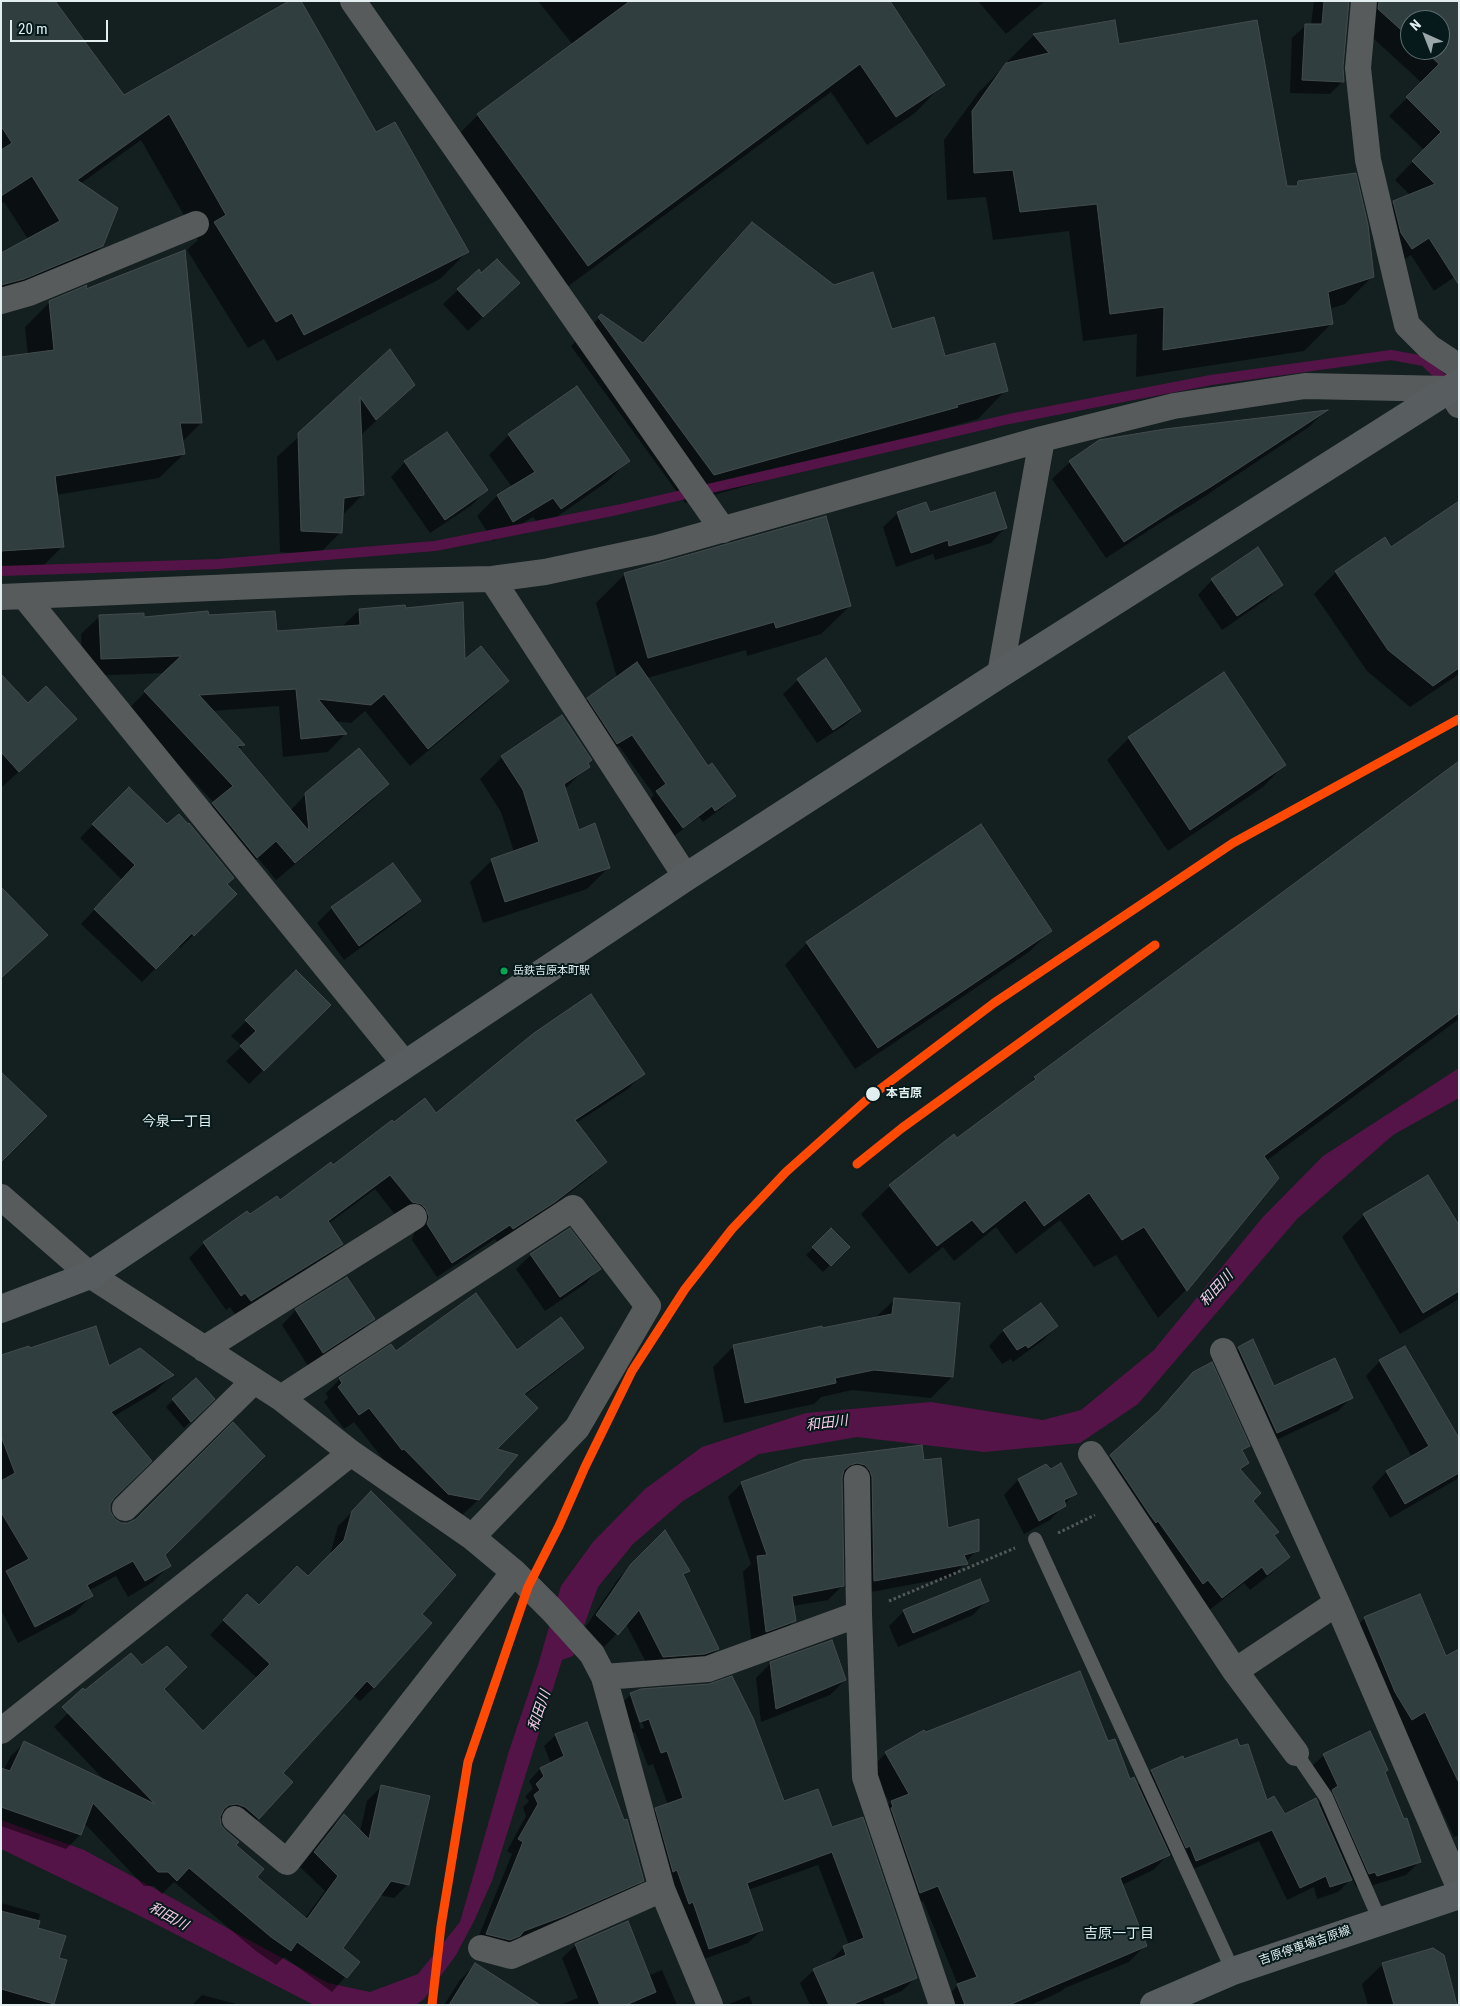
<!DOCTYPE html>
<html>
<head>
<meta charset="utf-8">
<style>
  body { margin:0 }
  #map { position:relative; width:1460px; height:2006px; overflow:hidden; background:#141f20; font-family:"Roboto Condensed",sans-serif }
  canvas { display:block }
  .frame { position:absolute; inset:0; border:2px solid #e2eeef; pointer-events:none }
  .north { position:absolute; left:1400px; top:10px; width:50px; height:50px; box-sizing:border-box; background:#06191b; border:1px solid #5e6e70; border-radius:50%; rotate:316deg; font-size:14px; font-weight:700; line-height:20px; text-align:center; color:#e2eeef }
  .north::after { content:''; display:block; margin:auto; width:18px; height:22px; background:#9aa6a7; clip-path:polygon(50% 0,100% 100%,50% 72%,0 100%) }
  .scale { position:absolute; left:10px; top:20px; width:98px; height:22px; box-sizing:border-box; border:2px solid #e2eeef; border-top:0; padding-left:6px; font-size:15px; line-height:18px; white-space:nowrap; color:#e2eeef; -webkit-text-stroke:4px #06191b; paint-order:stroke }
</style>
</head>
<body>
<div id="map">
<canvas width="1460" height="2006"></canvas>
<div class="frame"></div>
<div class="north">N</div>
<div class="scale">20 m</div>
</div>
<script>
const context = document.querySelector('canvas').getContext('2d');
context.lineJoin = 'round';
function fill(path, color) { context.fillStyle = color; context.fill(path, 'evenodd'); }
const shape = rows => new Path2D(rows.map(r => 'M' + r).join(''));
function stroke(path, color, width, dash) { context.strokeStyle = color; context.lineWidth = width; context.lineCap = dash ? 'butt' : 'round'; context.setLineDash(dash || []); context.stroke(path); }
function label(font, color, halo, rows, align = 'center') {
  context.font = font + ' "Roboto Condensed","Noto Sans JP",sans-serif'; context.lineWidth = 4; context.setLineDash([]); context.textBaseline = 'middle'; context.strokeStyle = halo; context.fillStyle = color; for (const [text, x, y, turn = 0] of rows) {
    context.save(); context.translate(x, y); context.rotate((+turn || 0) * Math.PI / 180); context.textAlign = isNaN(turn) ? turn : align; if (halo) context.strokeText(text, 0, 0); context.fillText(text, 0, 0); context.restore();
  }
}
fill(shape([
  [1459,1068,1459,1098,1393,1135,1297,1219,1138,1404,1080,1443,984,1452,857,1437,759,1454,683,1501,633,1544,598,1587,573,1656,562,1660,492,1881,474,1921,456,1955,424,1999,416,2005,314,2005,140,1916,1,1849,1,1820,84,1850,328,1983,370,1992,418,1974,460,1922,509,1751,538,1665,561,1586,593,1542,645,1489,702,1447,806,1413,931,1402,1043,1420,1081,1410,1154,1350,1262,1218,1323,1156]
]), '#551447');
fill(shape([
  [1,1,124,97,376,134,467,252,440,279,277,361,264,339,248,348,187,250,198,240,141,140,80,184,102,246,74,273,1,303,1,253,28,239,4,202,1,204],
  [538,1,888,1,943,84,915,113,867,145,831,92,559,293,449,144,478,115,573,45],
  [978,1,1045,1,1006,34],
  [1314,1,1348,1,1342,67,1343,81,1330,94,1290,93,1292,38,1306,25,1311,25],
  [1363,1,1459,1,1459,274,1434,291,1411,255,1393,266,1376,220,1394,202,1410,195,1395,180,1424,150,1389,116,1422,83,1361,27],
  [1410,20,1440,20,1440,50,1410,50],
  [1114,21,1118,45,1285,188,1294,187,1298,182,1373,276,1345,304,1329,309,1332,323,1304,351,1136,377,1137,334,1083,341,1069,231,993,240,986,197,947,200,944,140,979,92,1007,64,1006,63,1034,35],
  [752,223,891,330,1006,390,978,419,931,432,928,435,685,503,571,346,601,316,642,343,724,252],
  [458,290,503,298,468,331,443,304],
  [83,291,201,423,182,442,184,454,159,478,56,495,63,546,38,571,1,573,1,359,28,355,25,327,50,302],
  [390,351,414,385,361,435,363,494,342,516,340,533,318,555,280,552,277,457],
  [1324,412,1309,427,1193,504,1165,520,1106,558,1052,479,1070,462],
  [509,435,628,461,608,481,541,528,533,517,493,541,477,516,497,496,512,487,489,455],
  [405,462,486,490,472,505,430,533,391,477],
  [1459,503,1459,674,1410,707,1367,671,1314,594,1336,572,1391,549],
  [898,513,1005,528,991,543,935,560,933,554,896,567,883,527],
  [625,574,850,606,821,634,747,656,746,650,647,678,708,768,735,796,722,808,703,822,699,817,670,839,645,804,654,795,619,746,605,755,576,711,588,699,617,678,596,603],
  [1212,580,1282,584,1267,599,1222,630,1198,595],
  [404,609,464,662,508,681,490,699,410,766,365,711,351,723,334,721,345,734,328,752,283,757,279,706,212,711,243,745,238,750,290,811,306,794,388,784,370,802,276,880,258,858,238,875,195,822,214,803,127,710,165,673,83,676,81,634,100,616,143,619,208,616,275,632,341,628,359,610],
  [1,680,59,735,2,787,1,786],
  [798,680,860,711,845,725,817,743,783,694],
  [562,716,588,766,565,789,578,831,609,867,587,889,483,923,470,882,492,860,514,852,501,812,480,779,502,757],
  [1129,738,1284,765,1263,787,1168,851,1107,760],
  [1459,762,1459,1019,1266,1161,1278,1178,1186,1290,1158,1318,1116,1255,1094,1267,1060,1220,1016,1254,996,1227,954,1261,943,1247,909,1274,861,1214,890,1186,957,1140,1023,1090,1035,1078],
  [129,788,235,894,180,948,178,946,142,982,81,924,122,880,80,838],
  [392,864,419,901,404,916,344,960,317,923,332,908],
  [1051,930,1029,952,855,1069,785,965,807,943],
  [296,972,329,1005,249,1084,226,1061,242,1046,231,1036],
  [643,1073,628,1089,576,1123,605,1162,590,1177,538,1217,498,1243,495,1239,437,1277,412,1240,414,1233,412,1224,397,1217,375,1189,328,1224,341,1244,326,1259,236,1316,230,1307,226,1310,189,1258,204,1243,250,1216,280,1202,393,1124],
  [1428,1176,1459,1228,1459,1299,1400,1334,1342,1237,1364,1215],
  [831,1230,848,1247,823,1272,806,1255],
  [531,1255,599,1269,585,1284,545,1311,516,1269],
  [894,1300,952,1377,931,1398,852,1390,821,1397,814,1404,724,1423,713,1367,734,1346,875,1318],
  [1041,1305,1057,1326,1042,1341,1013,1362,1011,1359,1002,1364,989,1346,1003,1331],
  [296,1310,373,1319,359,1333,308,1366,282,1325],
  [1253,1341,1274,1388,1351,1398,1338,1411,1263,1446,1225,1362,1239,1348],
  [583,1348,568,1362,524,1396,495,1450,478,1500,463,1514,433,1508,387,1464,354,1422,344,1429,324,1402,328,1398,326,1393,340,1379,395,1352,517,1352],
  [1,1357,172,1375,156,1391,113,1417,113,1497,109,1504,109,1512,114,1520,163,1555,169,1566,153,1582,128,1597,116,1576,88,1591,91,1596,75,1613,18,1643,1,1610],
  [1380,1361,1459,1438,1459,1478,1390,1518,1372,1487,1386,1472,1412,1457,1366,1376],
  [1194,1373,1248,1446,1242,1452,1247,1463,1240,1471,1252,1501,1273,1536,1289,1556,1272,1573,1250,1590,1244,1583,1204,1614,1094,1473,1150,1421],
  [213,1399,184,1428,166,1407,173,1400],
  [803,1461,923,1461,947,1529,977,1550,952,1577,860,1594,851,1479,841,1477,842,1586,828,1600,793,1606,794,1621,780,1635,752,1645,743,1572,751,1564,728,1497,742,1483],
  [1046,1466,1075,1493,1050,1520,1024,1534,1004,1495,1018,1480],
  [371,1493,420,1614,374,1687,360,1701,353,1695,281,1774,291,1782,258,1818,244,1833,222,1818,219,1818,220,1824,255,1878,305,1918,325,1891,300,1867,330,1829,344,1815,360,1832,367,1801,381,1787,408,1884,394,1898,379,1895,341,1948,358,1962,332,1992,284,1957,276,1965,256,1951,174,1882,162,1894,154,1886,144,1886,84,1823,80,1835,66,1849,1,1826,1,1770,4,1770,10,1757,24,1743,106,1782,54,1727,68,1713,88,1698,162,1689,203,1733,257,1678,210,1635,233,1610,259,1607,308,1578,330,1555,338,1526],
  [665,1532,688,1571,682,1577,718,1649,704,1662,650,1670,626,1624,604,1647,584,1629,618,1579],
  [987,1600,973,1615,898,1647,889,1626,904,1611],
  [1365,1618,1446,1658,1459,1650,1459,1835,1454,1837,1405,1731,1345,1639],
  [771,1663,845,1680,830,1695,761,1722,756,1678],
  [631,1694,784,1803,831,1828,916,1977,902,1991,883,1999,885,2005,810,2005,800,1983,814,1970,831,1963,830,1961,844,1947,849,1945,818,1865,748,1890,762,1930,748,1943,696,1962,643,1823,656,1809,668,1805,653,1764,648,1766,635,1732,627,1735,617,1708],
  [632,1702,635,1702,644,1728,641,1729],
  [925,1734,1108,1743,1130,1780,1137,1786,1151,1771,1182,1758,1267,1802,1285,1815,1318,1805,1325,1798,1310,1768,1324,1755,1384,1773,1419,1862,1406,1875,1364,1888,1362,1885,1356,1887,1352,1878,1338,1892,1317,1899,1314,1887,1287,1900,1259,1841,1184,1873,1177,1858,1173,1859,1170,1853,1153,1870,1122,1885,1145,1946,1129,1962,1065,1988,1060,1992,1031,2005,944,2005,942,2001,958,1985,923,1901,904,1907,876,1818,890,1803,870,1769,886,1753],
  [556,1735,643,1880,631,1892,507,1947,475,1945,512,1854,507,1851,526,1816,523,1807,529,1801,525,1797,533,1788,529,1781,540,1769,551,1764,544,1746],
  [540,1771,543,1771,547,1782],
  [1,1903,40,1914,36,1929,58,1959,53,2004,57,2005,1,2005],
  [576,1945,648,1976,662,1970,677,2005,560,2005,578,1998,562,1958],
  [1383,1964,1455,2005,1368,2005,1362,1984],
  [475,1965,525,2005,444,2005,460,1980],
  [202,1995,240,2005,192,2005],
  [749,1996,753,2005,727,2005]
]), '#0007');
stroke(shape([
  [1,571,218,564,435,546,617,510,1009,419,1211,380,1391,355,1424,361,1448,384]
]), '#551447', 10);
const building = shape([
  [1,1,55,1,124,95,289,1,301,1,376,132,395,122,469,252,304,335,292,313,276,322,214,222,226,215,169,114,77,180,118,208,103,246,24,279,1,285,1,253,60,221,32,176,1,196,1,150,12,143,1,126,1,1],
  [630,1,890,1,945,85,896,117,860,64,588,266,477,114,630,1],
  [1324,1,1349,1,1343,67,1344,82,1302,80,1305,24,1322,24,1324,1],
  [1379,1,1459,1,1459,285,1429,238,1412,249,1401,233,1393,201,1435,184,1412,161,1441,132,1406,97,1439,64,1424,50,1440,50,1440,20,1410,20,1410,38,1378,9,1379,1],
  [1115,20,1119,44,1257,20,1287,186,1297,186,1298,181,1356,173,1368,225,1374,277,1328,292,1333,324,1163,350,1164,307,1110,314,1097,204,1020,212,1013,170,974,173,972,111,1006,63,1049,53,1033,34,1115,20],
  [752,222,834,285,873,272,892,329,934,317,945,356,995,343,1008,391,957,405,958,407,714,475,598,317,601,314,643,343,752,222],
  [185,250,202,423,180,423,185,454,55,476,64,547,1,551,1,357,54,350,49,301,87,285,86,289,185,250],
  [497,259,520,283,483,317,457,289,479,269,481,273,497,259],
  [390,349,415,385,376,420,360,397,364,495,344,498,342,533,301,531,298,433,390,349],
  [577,386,630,461,561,509,553,498,513,522,497,495,535,472,508,434,577,386],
  [1328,410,1212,486,1184,503,1124,542,1069,461,1099,440,1165,429,1328,410],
  [447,432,488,490,445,520,404,461,447,432],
  [995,492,1007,528,949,546,948,540,911,553,897,512,926,502,930,512,995,492],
  [1459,501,1459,668,1433,686,1388,650,1335,571,1385,537,1391,547,1459,501],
  [826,516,851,606,776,628,774,622,648,658,624,573,826,516],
  [1258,547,1283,585,1237,616,1211,579,1258,547],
  [463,602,465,659,481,646,509,681,428,749,384,694,371,705,318,699,347,734,301,739,296,689,199,695,245,745,237,746,309,831,305,793,359,748,389,784,295,863,276,841,257,858,212,803,233,786,144,691,181,656,101,659,99,615,144,613,144,617,208,611,209,615,275,611,277,631,360,625,359,609,405,605,406,608,463,602],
  [826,658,861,711,833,730,797,679,826,658],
  [637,662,708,766,712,763,736,796,715,811,712,806,683,828,656,791,666,784,632,735,617,744,587,698,637,662],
  [1224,672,1286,765,1190,830,1128,737,1224,672],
  [1,674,28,703,46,686,77,719,19,772,1,752,1,674],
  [562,715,592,760,588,763,590,767,564,784,579,830,595,823,610,868,505,902,491,859,539,842,523,790,501,756,562,715],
  [1459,761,1459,1013,1264,1156,1279,1178,1187,1291,1144,1227,1122,1240,1089,1193,1044,1226,1025,1200,983,1233,972,1220,937,1246,889,1185,954,1134,957,1138,1036,1079,1034,1077,1459,761],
  [129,787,167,824,179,814,188,824,189,823,234,878,227,884,237,894,194,936,192,933,156,969,94,909,135,865,92,824,129,787],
  [981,824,1052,931,878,1048,806,942,981,824],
  [393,863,421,901,359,946,331,907,393,863],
  [1,887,48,935,1,978,1,887],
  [296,970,331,1005,264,1071,240,1046,256,1031,245,1020,296,970],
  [591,994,645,1074,575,1120,607,1162,555,1202,513,1229,510,1225,452,1263,427,1224,429,1217,426,1209,421,1204,412,1202,390,1175,328,1221,343,1244,251,1301,245,1293,241,1296,203,1242,247,1211,250,1214,277,1196,280,1200,331,1162,333,1165,392,1120,394,1122,425,1098,436,1113,534,1033,591,994],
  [1,1072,47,1116,1,1162,1,1072],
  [1428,1175,1459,1225,1459,1291,1423,1313,1363,1214,1428,1175],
  [570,1228,601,1269,560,1297,530,1254,570,1228],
  [831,1228,850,1247,831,1266,812,1247,831,1228],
  [347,1277,375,1319,323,1353,295,1309,347,1277],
  [476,1293,517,1350,561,1317,584,1348,524,1394,538,1408,497,1449,518,1455,479,1500,448,1494,404,1449,402,1450,369,1408,359,1415,338,1387,342,1383,339,1378,391,1344,396,1351,476,1293],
  [894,1298,960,1303,953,1377,874,1370,835,1378,836,1383,745,1403,733,1345,822,1326,822,1328,892,1314,894,1298],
  [1041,1303,1058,1326,1028,1348,1026,1345,1017,1350,1003,1330,1041,1303],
  [96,1326,109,1366,140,1348,174,1375,111,1412,152,1461,114,1498,110,1504,110,1511,115,1519,121,1523,128,1523,136,1519,233,1422,265,1456,165,1555,171,1566,145,1581,133,1561,87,1585,93,1596,35,1627,6,1571,29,1559,1,1512,1,1481,15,1473,1,1436,1,1355,29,1346,30,1348,96,1326],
  [1253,1339,1274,1386,1335,1358,1353,1398,1277,1433,1238,1347,1253,1339],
  [1405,1346,1459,1438,1459,1473,1405,1504,1386,1471,1429,1446,1379,1360,1405,1346],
  [1212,1362,1250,1446,1242,1450,1249,1463,1240,1469,1261,1493,1253,1501,1279,1532,1274,1535,1290,1557,1267,1575,1262,1567,1222,1598,1208,1580,1203,1584,1158,1521,1156,1523,1150,1515,1110,1455,1159,1411,1193,1372,1212,1362],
  [196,1378,215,1399,191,1422,172,1399,196,1378],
  [922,1445,924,1460,941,1458,948,1528,979,1519,979,1551,964,1555,968,1564,874,1581,872,1477,870,1471,865,1465,857,1463,850,1465,844,1470,842,1478,844,1586,792,1596,796,1621,766,1632,757,1556,767,1555,741,1482,803,1460,922,1445],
  [1061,1463,1077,1494,1064,1500,1066,1506,1039,1521,1018,1479,1046,1464,1051,1469,1061,1463],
  [371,1491,456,1575,422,1614,432,1623,374,1688,367,1681,283,1773,293,1782,259,1819,245,1807,237,1804,229,1805,224,1809,220,1817,221,1825,225,1830,239,1842,236,1845,264,1869,257,1877,307,1919,338,1876,314,1852,344,1814,369,1839,381,1785,430,1796,409,1885,391,1881,343,1948,360,1962,347,1978,297,1942,291,1951,271,1937,189,1868,177,1881,168,1872,158,1872,93,1803,81,1835,1,1807,1,1768,10,1771,24,1741,155,1804,62,1707,83,1688,85,1690,131,1653,142,1665,167,1646,187,1667,164,1689,203,1731,270,1664,223,1620,247,1594,259,1605,297,1566,308,1576,344,1540,352,1511,371,1491],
  [665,1530,690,1571,683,1574,719,1649,705,1654,663,1657,639,1610,618,1635,596,1615,631,1564,665,1530],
  [980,1579,989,1601,913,1633,903,1610,980,1579],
  [1420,1594,1446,1656,1459,1649,1459,1783,1425,1712,1412,1720,1395,1692,1364,1617,1420,1594],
  [832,1640,846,1680,776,1709,770,1662,832,1640],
  [1080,1671,1108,1741,1115,1739,1130,1779,1134,1777,1170,1855,1120,1878,1147,1946,1009,2005,965,2005,957,1984,977,1977,938,1886,920,1893,891,1808,893,1807,891,1801,909,1794,885,1752,924,1730,926,1732,1080,1671],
  [732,1676,753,1718,784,1801,818,1789,832,1827,863,1817,917,1978,851,2005,829,2005,813,1969,846,1955,843,1946,864,1938,832,1852,747,1883,763,1930,709,1949,693,1902,689,1904,677,1870,673,1872,655,1808,683,1798,667,1751,661,1753,649,1719,640,1722,630,1693,641,1689,709,1684,732,1676],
  [587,1722,624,1820,627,1819,644,1881,564,1916,524,1931,520,1936,510,1940,486,1934,523,1842,518,1839,538,1804,534,1795,540,1790,536,1784,544,1776,540,1768,564,1756,555,1734,587,1722],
  [1370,1731,1388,1770,1385,1772,1404,1819,1407,1818,1421,1862,1377,1876,1375,1872,1369,1874,1332,1790,1338,1786,1323,1754,1370,1731],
  [1237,1739,1240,1746,1248,1744,1267,1800,1274,1796,1285,1814,1316,1798,1352,1880,1330,1887,1326,1876,1300,1888,1272,1830,1196,1861,1190,1846,1186,1848,1151,1770,1183,1756,1184,1759,1237,1739],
  [1,1911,40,1921,38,1928,66,1936,59,1958,67,1960,54,2004,1,1989,1,1911],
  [628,1921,656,1992,626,2005,600,2005,575,1944,628,1921],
  [1433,1948,1444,1955,1457,2005,1394,2005,1382,1963,1433,1948],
  [475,1963,540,2005,449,2005,475,1963]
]);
fill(building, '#313e40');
stroke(building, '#434c4d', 1);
stroke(shape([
  [1058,1533,1095,1515],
  [889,1601,1015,1548]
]), '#545959', 3, [2.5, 2.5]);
stroke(shape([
  [1035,1539,1233,1971],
  [1296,1753,1326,1797,1380,1921]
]), '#575b5c', 14);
stroke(shape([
  [353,1,723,530],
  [1364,1,1358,68,1368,160,1407,325,1429,347,1459,367],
  [1,301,29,293,196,224],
  [492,579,686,877],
  [1,597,352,582,492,579,545,572,657,548,1042,439,1174,406,1305,386,1449,389,1459,405],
  [25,597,405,1064],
  [1000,674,1042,439],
  [1,1197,90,1275,281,1398,351,1453,472,1537,514,1572,552,1610,592,1654,604,1677,662,1889,710,2005],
  [204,1349,414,1217],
  [1223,1351,1337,1603,1459,1887],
  [281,1398,573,1208,648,1306,577,1428,472,1537],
  [1091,1454,1235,1671,1296,1753],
  [857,1478,859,1614,865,1777,942,2005],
  [125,1508,254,1381],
  [1235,1671,1337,1603],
  [604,1677,708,1669,859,1614],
  [1,1731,351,1453],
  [235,1819,287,1862,514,1572],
  [481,1948,511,1956,662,1889]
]), '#575b5c', 26);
stroke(shape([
  [1,1309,90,1275,686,877,1000,674,1459,383],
  [1154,2005,1233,1971,1459,1895]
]), '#585e5f', 28);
stroke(shape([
  [857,1164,902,1128,1155,945],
  [432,2005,441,1926,468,1762,528,1587,559,1526,585,1467,632,1371,685,1289,732,1229,786,1172,871,1096,994,1003,1233,843,1459,719]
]), '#ff4a06', 9);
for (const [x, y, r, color] of [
  [504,971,4.5,"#00a651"],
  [873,1094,8,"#e2eeef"]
]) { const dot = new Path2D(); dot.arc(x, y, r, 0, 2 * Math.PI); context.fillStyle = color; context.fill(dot); stroke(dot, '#06191b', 2); }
label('11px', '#e2eeef', '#06191b', [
  ["岳鉄吉原本町駅",513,971]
], 'left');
label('bold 12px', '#e2eeef', '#06191b', [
  ["本吉原",886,1094]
], 'left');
label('12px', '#e2eeef', '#06191b', [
  ["吉原停車場吉原線",1305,1946,-19]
]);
label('14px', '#e2eeef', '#06191b', [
  ["今泉一丁目",177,1122],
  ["吉原一丁目",1119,1934]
]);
label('italic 14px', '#f7cce9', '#06191b', [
  ["和田川",1217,1289,-48],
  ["和田川",827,1424,-7],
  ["和田川",540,1711,-71],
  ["和田川",168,1917,29]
]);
</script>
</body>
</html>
